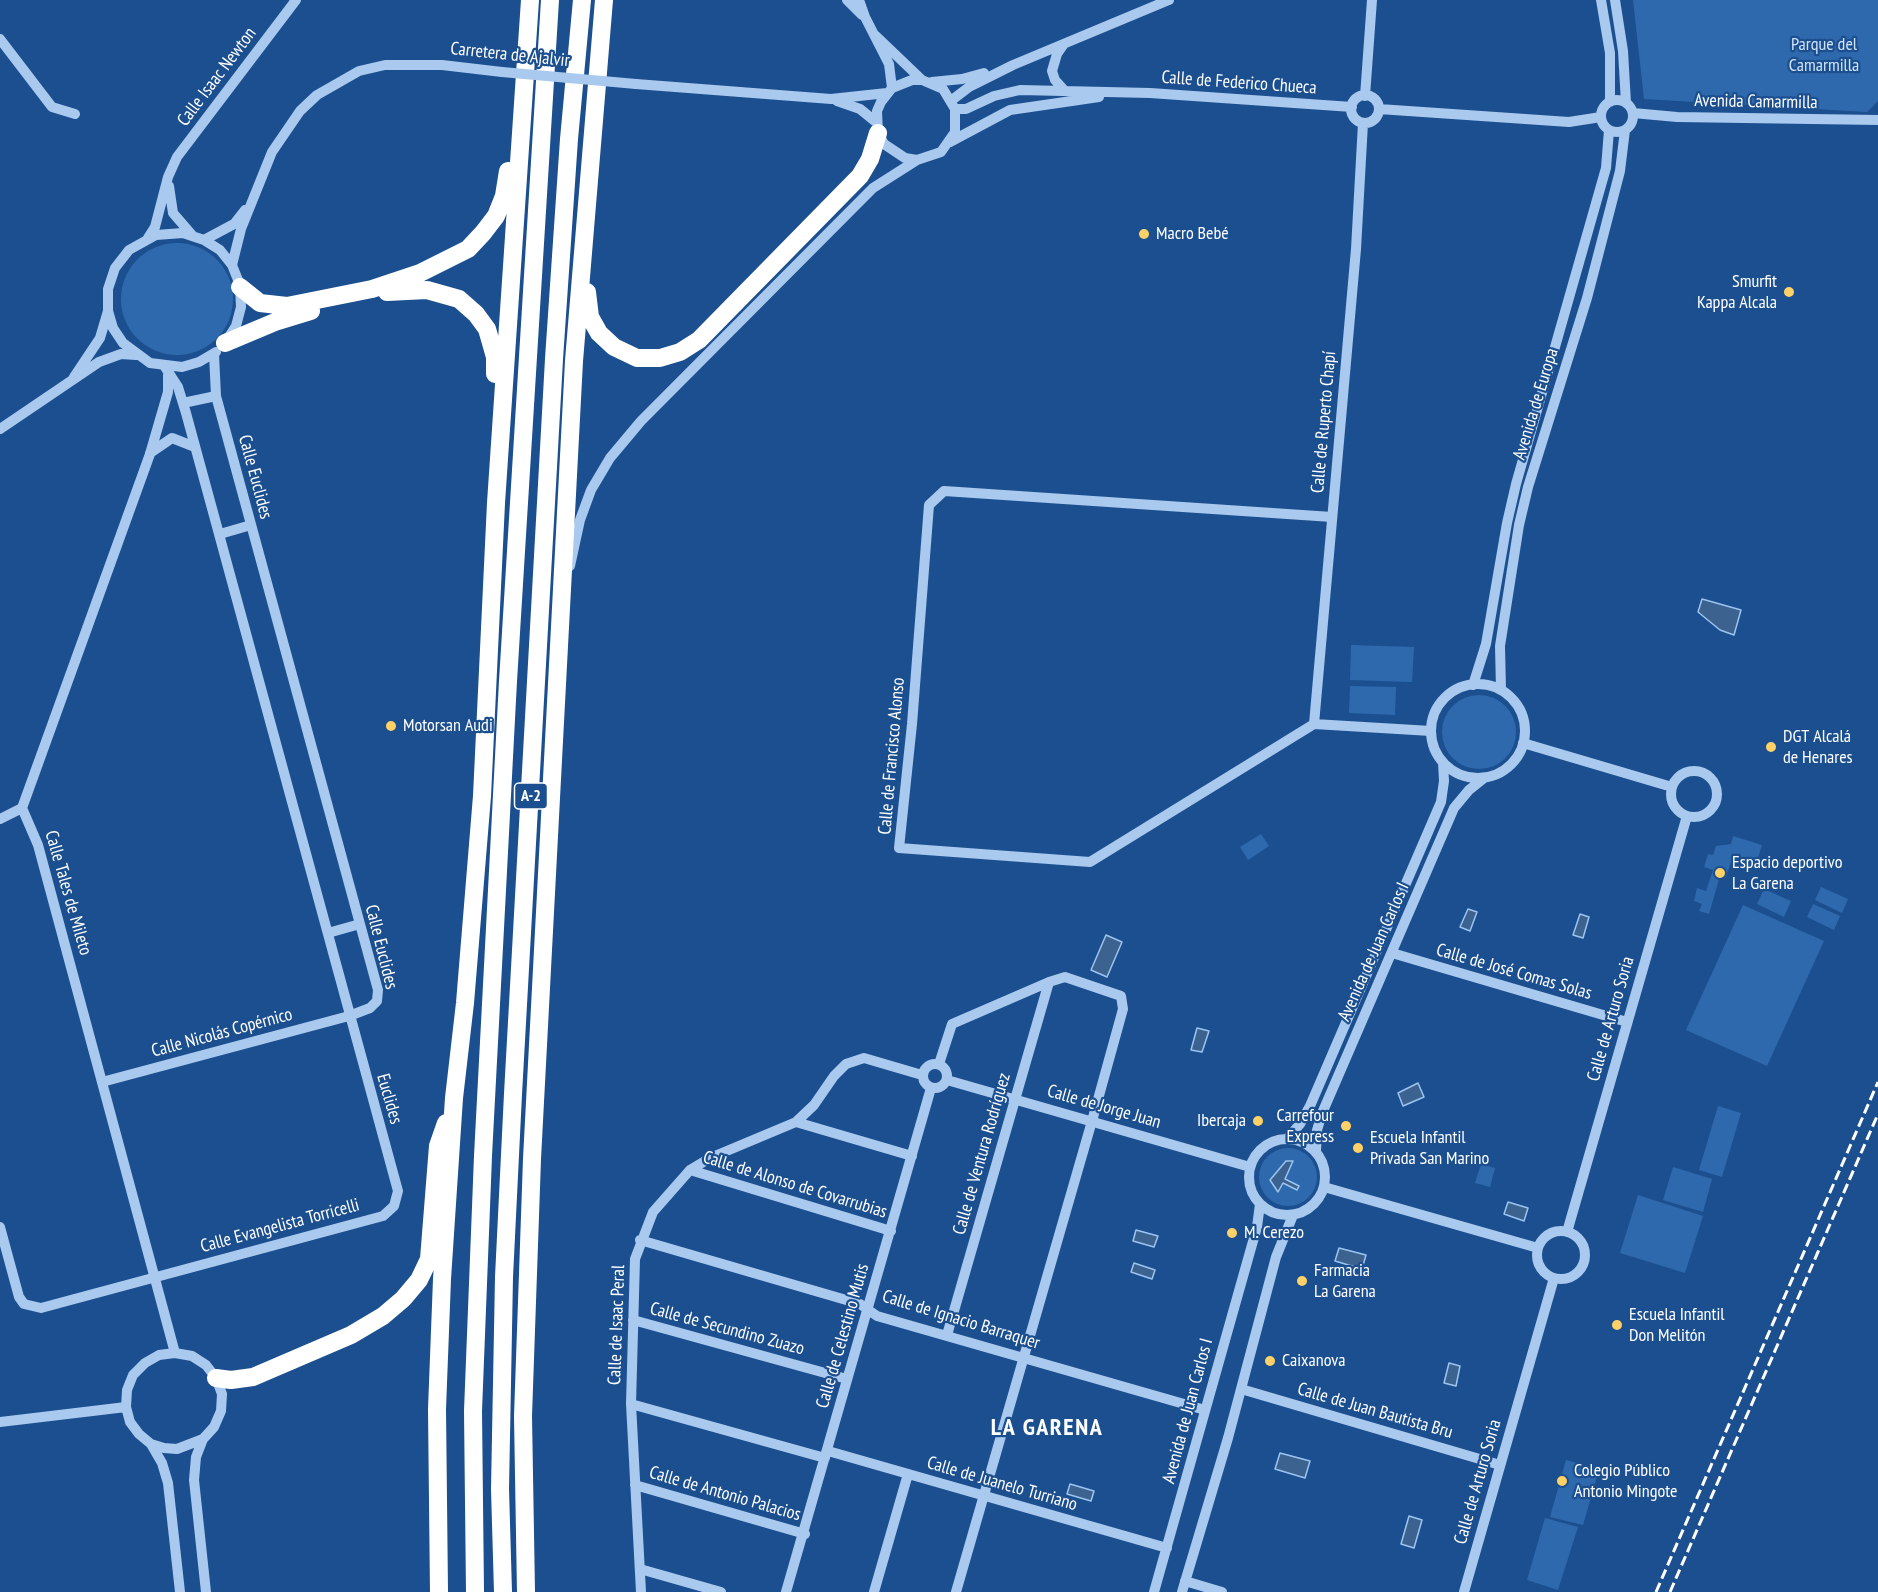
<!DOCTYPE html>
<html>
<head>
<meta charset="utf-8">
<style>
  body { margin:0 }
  canvas { display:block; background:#1b4f8f }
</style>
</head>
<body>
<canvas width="1878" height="1592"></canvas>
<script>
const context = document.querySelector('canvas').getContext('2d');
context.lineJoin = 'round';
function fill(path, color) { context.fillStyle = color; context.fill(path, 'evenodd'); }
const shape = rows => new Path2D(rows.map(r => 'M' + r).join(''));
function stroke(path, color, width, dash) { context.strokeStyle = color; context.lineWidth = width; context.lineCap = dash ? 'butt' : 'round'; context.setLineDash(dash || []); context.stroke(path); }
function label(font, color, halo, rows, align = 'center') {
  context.font = font + ' "PT Sans Narrow",sans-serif'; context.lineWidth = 4.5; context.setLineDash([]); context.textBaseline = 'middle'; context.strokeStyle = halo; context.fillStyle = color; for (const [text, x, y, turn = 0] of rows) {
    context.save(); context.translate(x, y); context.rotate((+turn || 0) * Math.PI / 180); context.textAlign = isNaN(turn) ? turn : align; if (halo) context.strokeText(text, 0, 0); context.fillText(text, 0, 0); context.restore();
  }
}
fill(shape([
  [1633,0,1878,0,1878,101,1867,112,1644,99],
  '121 299a56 56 0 1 1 112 0a56 56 0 1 1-112 0Z',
  [1351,645,1414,647,1412,682,1350,680],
  [1350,686,1396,687,1395,715,1349,713],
  '1442 732a37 37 0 1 1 74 0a37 37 0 1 1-74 0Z',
  [1261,834,1269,846,1248,860,1240,847],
  [1733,836,1762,845,1755,868,1731,861,1726,878,1720,876,1709,914,1699,911,1702,904,1694,901,1697,888,1706,891,1713,870,1704,867,1708,854,1713,855,1716,846,1731,844],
  [1821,887,1848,899,1842,913,1815,900],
  [1764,889,1791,901,1784,917,1757,904],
  [1813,904,1840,916,1834,930,1807,917],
  [1743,905,1824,941,1767,1066,1686,1030],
  [1718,1106,1741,1113,1722,1177,1699,1170],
  '1259 1177a29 29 0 1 1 58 0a29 29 0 1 1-58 0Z',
  [1481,1164,1495,1168,1490,1187,1475,1183],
  [1673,1167,1712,1179,1703,1212,1663,1200],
  [1638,1195,1703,1216,1685,1273,1620,1253],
  [1566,1460,1599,1469,1583,1525,1550,1517],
  [1545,1518,1578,1527,1558,1590,1527,1580]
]), '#2e69ad');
const water = shape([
  [1702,599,1741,610,1734,635,1720,630,1698,612,1702,599],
  [1468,909,1477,912,1470,931,1460,927,1468,909],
  [1580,914,1589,917,1583,938,1573,935,1580,914],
  [1106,935,1122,942,1107,977,1091,970,1106,935],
  [1197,1028,1209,1031,1202,1052,1191,1050,1197,1028],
  [1418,1083,1424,1097,1403,1106,1398,1093,1418,1083],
  [1286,1161,1293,1161,1285,1179,1299,1186,1297,1190,1283,1183,1278,1192,1270,1180,1286,1161],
  [1508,1202,1528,1208,1524,1221,1504,1214,1508,1202],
  [1136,1230,1158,1236,1154,1247,1133,1241,1136,1230],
  [1339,1248,1366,1255,1362,1269,1335,1261,1339,1248],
  [1134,1263,1155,1270,1152,1279,1131,1272,1134,1263],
  [1449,1363,1460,1366,1456,1386,1444,1383,1449,1363],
  [1280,1453,1310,1461,1305,1478,1275,1469,1280,1453],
  [1070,1484,1094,1491,1091,1501,1067,1494,1070,1484],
  [1409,1516,1422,1520,1414,1548,1401,1544,1409,1516]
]);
fill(water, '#3c6290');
stroke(water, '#9cc4f0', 1.5);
stroke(shape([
  [847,0,862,15],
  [859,0,865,17,889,64,892,88],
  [1601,0,1610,53,1610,102],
  [1615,0,1623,51,1626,103],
  [876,36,922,80,943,89,955,109,955,132,941,152,917,160,905,158,884,144,878,133,877,111,881,102,892,88,912,80,922,80],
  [0,39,52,107,75,114],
  [1064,44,1057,54,1052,71,1055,80,1065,91],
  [932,82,962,79,984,73],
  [636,84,831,99,887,93],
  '1351 109a14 14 0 1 1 28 0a14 14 0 1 1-28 0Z',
  [1365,96,1372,0],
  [952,100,969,87,1013,65,1169,0],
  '1601 116a16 16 0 1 1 32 0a16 16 0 1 1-32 0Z',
  [837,101,860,109,876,122],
  [955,109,966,109,994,96,1020,90,1150,93,1352,107],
  [1379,109,1569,122,1601,117],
  [1633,113,1677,117,1878,120],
  [950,142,1010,110,1099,97],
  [169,186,173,213,192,235],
  [148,238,155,227,168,177,177,157,296,0],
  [204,240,234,224,245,210],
  [232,265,241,229,272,152,300,111,317,95,359,71,385,65,442,65,502,72],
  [108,311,113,328,123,343,150,363,182,367,199,362,216,352],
  [168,375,168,392,150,454,22,808,38,845,175,1353],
  [74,377,100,338,108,311,108,289,115,268,129,250,156,235,183,233,204,240,220,250,232,265,240,285,241,307,236,326,227,340],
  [183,403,216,396],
  [0,429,99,362,121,354,136,355],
  [150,453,172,438,195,447],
  [1332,517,944,491,929,505,912,724,899,848,1090,862,1314,724,1431,731],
  [220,534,251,525],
  [570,566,580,520,591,490,610,458,641,421,873,188,917,160],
  '1431 731a47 47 0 1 1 94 0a47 47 0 1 1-94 0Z',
  [1473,685,1486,644,1507,523,1516,484,1606,168,1609,130],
  [1501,690,1500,646,1519,525,1528,487,1587,298,1620,171,1625,130],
  [1314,724,1356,249,1363,123],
  [1523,743,1672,787],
  '1671 794a23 23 0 1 1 46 0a23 23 0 1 1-46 0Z',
  [0,819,22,808],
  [328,933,360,924],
  [1392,953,1627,1022],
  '923 1076a12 12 0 1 1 24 0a12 12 0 1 1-24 0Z',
  [939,1064,952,1024,1049,982,1065,977,1121,996,1123,1009,1092,1121,956,1592],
  [947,1080,1250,1167],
  [102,1082,349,1016,370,1008,377,1001,378,990,216,396,214,354],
  [796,1122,912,1156],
  [1287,1139,1300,1124,1310,1106,1441,802,1444,781,1443,762],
  '1249 1177a38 38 0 1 1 76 0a38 38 0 1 1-76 0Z',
  [1316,1151,1317,1130,1323,1111,1454,808,1469,790,1484,778],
  [690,1170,891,1231],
  [1324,1187,1538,1248],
  [0,1227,19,1297,24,1304,41,1308,383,1216,394,1206,398,1191,186,413,178,387,165,367],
  '1537 1255a24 24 0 1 1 48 0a24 24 0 1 1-48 0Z',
  [1567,1232,1687,816],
  [640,1240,860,1304,877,1316,1205,1410],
  [633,1320,847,1379],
  [947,1335,1049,982],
  [1241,1389,1500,1465],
  [631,1404,825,1458],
  [0,1422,126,1407],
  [203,1439,177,1449,164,1448,151,1444,139,1434,130,1422,126,1407,127,1390,133,1375,145,1363,159,1355,175,1353,192,1356,206,1365,216,1378,222,1394,221,1411,214,1427,203,1439,196,1457,194,1480,206,1592],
  [151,1444,162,1463,168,1483,180,1592],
  [828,1451,1167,1548],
  [635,1485,805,1534],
  [640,1569,721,1592],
  [1185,1581,1222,1592],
  [641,1592,631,1404,635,1259,653,1212,690,1170,710,1158,796,1122,814,1105,834,1076,846,1064,864,1058,922,1075],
  [786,1592,931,1088],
  [874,1592,908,1474],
  [1154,1592,1257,1227,1260,1204],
  [1182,1592,1228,1438,1276,1257,1293,1215],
  [1464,1592,1554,1278]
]), '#a9c9ee', 10);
stroke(shape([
  [240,287,260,303,287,306,372,289,420,273,468,249,483,233,496,216,504,196,508,171],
  [387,292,427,290,459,299,476,314,487,329,495,357,495,374],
  [587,292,590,317,599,333,614,347,637,358,660,358,680,352,699,340,860,176,870,159,878,133],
  [225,343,275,322,311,311],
  [216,1378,231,1380,253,1377,351,1335,383,1316,403,1299,419,1280,429,1259,438,1146,446,1123],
  [439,1592,437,1409,442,1279,454,1098,465,1003,482,796,496,503,530,0],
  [475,1592,473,1411,483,1156,508,681,550,0],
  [503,1592,500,1489,504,1277,513,1094,554,359,569,139,582,0],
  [526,1592,523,1416,532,1159,574,361,604,0]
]), '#fff', 18);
stroke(shape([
  [1656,1592,1878,1082],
  [1670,1592,1878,1114]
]), '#fff', 3, [10, 4.5]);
stroke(shape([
  [502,72,636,84]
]), '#a9c9ee', 10);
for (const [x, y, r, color] of [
  [1144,234,6,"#ffd166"],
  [1789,292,6,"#ffd166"],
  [391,726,6,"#ffd166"],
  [1771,747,6,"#ffd166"],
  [1720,873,6,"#ffd166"],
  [1258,1121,6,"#ffd166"],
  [1346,1126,6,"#ffd166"],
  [1358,1148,6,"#ffd166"],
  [1232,1233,6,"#ffd166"],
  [1302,1281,6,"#ffd166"],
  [1617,1325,6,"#ffd166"],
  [1270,1361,6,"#ffd166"],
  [1562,1481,6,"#ffd166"]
]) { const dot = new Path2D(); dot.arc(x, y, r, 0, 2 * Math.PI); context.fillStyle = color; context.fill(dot); stroke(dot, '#1b4f8f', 2); }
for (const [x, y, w] of [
  [531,796,33]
]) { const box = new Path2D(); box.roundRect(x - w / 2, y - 13, w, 26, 4.5); context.fillStyle = '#1b4f8f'; context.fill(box); stroke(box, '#fff', 1.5); }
label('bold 16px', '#fff', null, [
  ["A-2",531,796]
]);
label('18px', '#cfe3fa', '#1b4f8f', [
  ["Parque del",1824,45],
  ["Camarmilla",1824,66]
]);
label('18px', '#fff', '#1b4f8f', [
  ["Carretera de Ajalvir",510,55,6],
  ["Calle Isaac Newton",217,77,-53],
  ["Calle de Federico Chueca",1239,83,4],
  ["Avenida Camarmilla",1756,102,1],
  ["Avenida de Europa",1536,404,-73],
  ["Calle de Ruperto Chapí",1324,422,-85],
  ["Calle Euclides",255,477,75],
  ["Calle de Francisco Alonso",892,756,-85],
  ["Calle Tales de Mileto",68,893,74],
  ["Calle Euclides",381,947,76],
  ["Avenida de Juan Carlos I",1374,952,-66],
  ["Calle de José Comas Solas",1514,972,16],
  ["Calle de Arturo Soria",1611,1019,-74],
  ["Calle Nicolás Copérnico",222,1033,-15],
  ["Euclides",389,1099,74],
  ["Calle de Jorge Juan",1104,1107,16],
  ["Calle de Ventura Rodríguez",982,1154,-74],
  ["Calle de Alonso de Covarrubias",795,1185,17],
  ["Calle Evangelista Torricelli",280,1226,-15],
  ["Calle de Ignacio Barraquer",961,1320,17],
  ["Calle de Isaac Peral",617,1325,-88],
  ["Calle de Secundino Zuazo",727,1329,15],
  ["Calle de Celestino Mutis",843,1336,-74],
  ["Avenida de Juan Carlos I",1188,1411,-75],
  ["Calle de Juan Bautista Bru",1375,1411,16],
  ["Calle de Arturo Soria",1478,1482,-74],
  ["Calle de Juanelo Turriano",1002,1484,16],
  ["Calle de Antonio Palacios",725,1494,16]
]);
label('18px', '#fff', '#1b4f8f', [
  ["Macro Bebé",1156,234],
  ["Smurfit",1777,282,"right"],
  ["Kappa Alcala",1777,303,"right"],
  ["Motorsan Audi",403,726],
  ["DGT Alcalá",1783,737],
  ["de Henares",1783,758],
  ["Espacio deportivo",1732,863],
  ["La Garena",1732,884],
  ["Carrefour",1334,1116,"right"],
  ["Express",1334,1137,"right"],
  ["Ibercaja",1246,1121,"right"],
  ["Escuela Infantil",1370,1138],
  ["Privada San Marino",1370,1159],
  ["M. Cerezo",1244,1233],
  ["Farmacia",1314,1271],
  ["La Garena",1314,1292],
  ["Escuela Infantil",1629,1315],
  ["Don Melitón",1629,1336],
  ["Caixanova",1282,1361],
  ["Colegio Público",1574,1471],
  ["Antonio Mingote",1574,1492]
], 'left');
context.letterSpacing = '1.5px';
label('bold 24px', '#fff', '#1b4f8f', [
  ["LA GARENA",1047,1428]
]);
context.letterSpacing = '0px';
</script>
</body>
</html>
